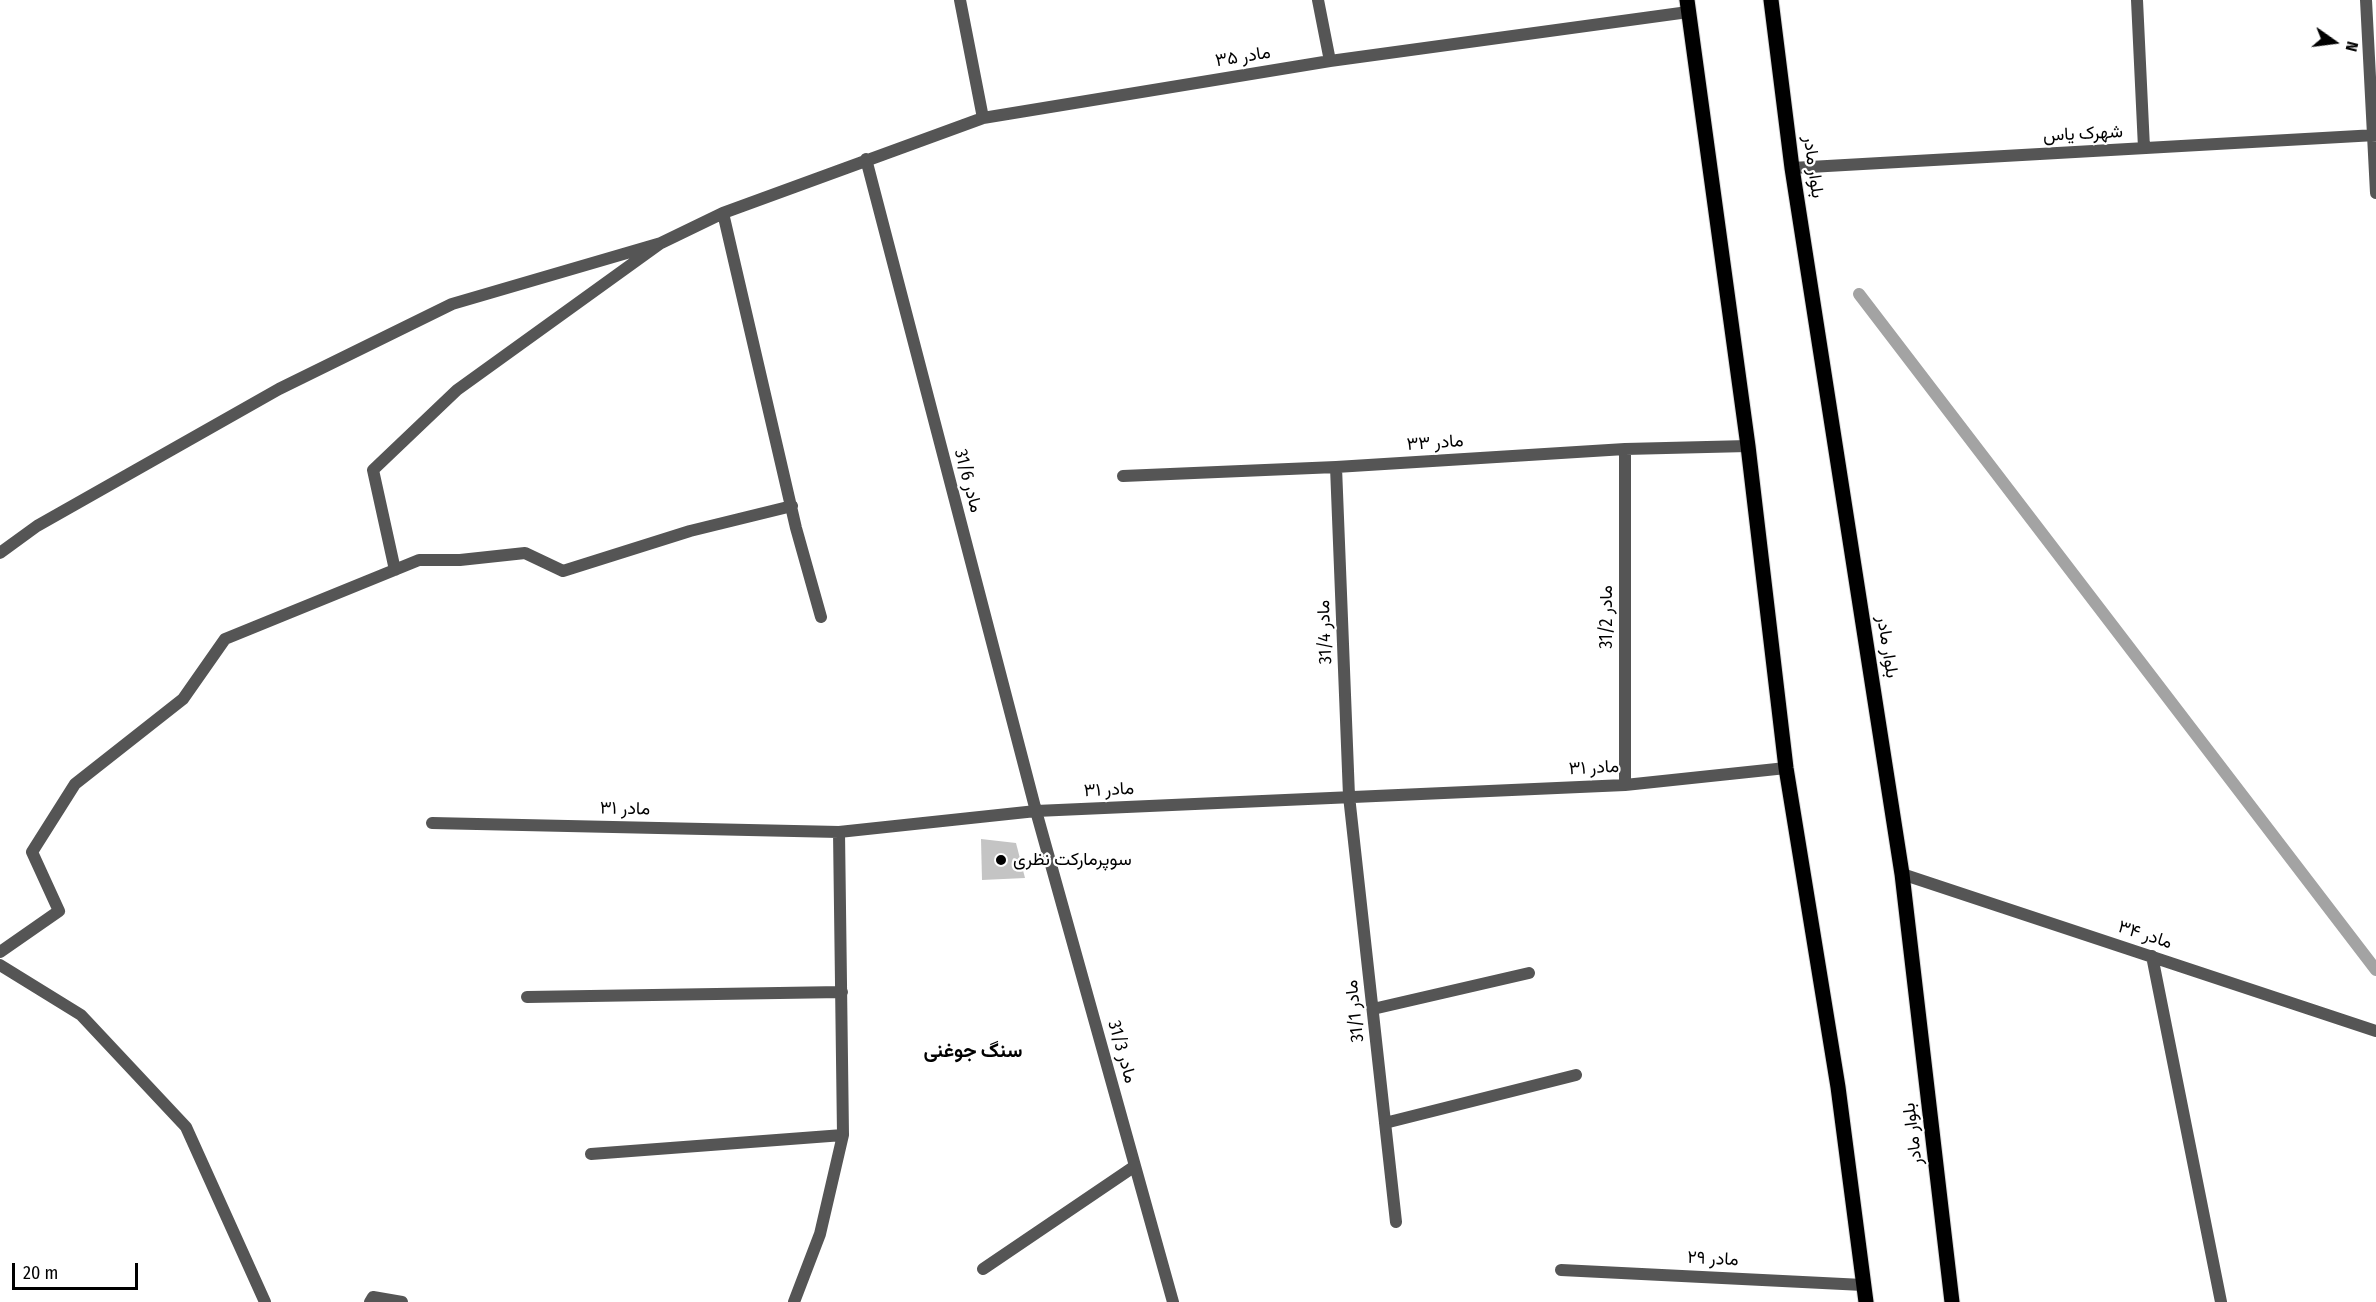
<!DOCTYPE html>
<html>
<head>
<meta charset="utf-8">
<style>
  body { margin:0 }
  #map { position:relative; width:2376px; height:1302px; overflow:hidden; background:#fff; font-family:"Fira Sans Condensed",sans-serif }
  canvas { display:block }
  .north { position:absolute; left:2304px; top:12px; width:60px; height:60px; -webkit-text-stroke:4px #fff; paint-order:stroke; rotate:104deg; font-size:16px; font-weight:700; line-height:24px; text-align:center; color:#000 }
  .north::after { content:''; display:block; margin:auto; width:21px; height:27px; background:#000; clip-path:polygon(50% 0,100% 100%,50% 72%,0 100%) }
  .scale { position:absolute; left:12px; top:1263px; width:126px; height:27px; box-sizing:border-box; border:3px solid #000; border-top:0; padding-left:8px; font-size:18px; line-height:21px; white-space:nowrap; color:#000; -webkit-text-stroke:4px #fff; paint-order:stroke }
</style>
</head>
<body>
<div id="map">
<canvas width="2376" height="1302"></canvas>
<div class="north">N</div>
<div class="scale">20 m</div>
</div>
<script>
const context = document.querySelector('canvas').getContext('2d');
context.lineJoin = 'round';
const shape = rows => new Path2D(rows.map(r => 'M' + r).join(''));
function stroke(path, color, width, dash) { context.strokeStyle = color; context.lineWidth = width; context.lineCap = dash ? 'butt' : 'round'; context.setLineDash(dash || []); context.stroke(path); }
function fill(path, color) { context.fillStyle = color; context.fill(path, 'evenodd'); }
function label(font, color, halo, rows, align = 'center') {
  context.font = font + ' "Fira Sans Condensed",Vazirmatn,sans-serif'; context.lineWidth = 4.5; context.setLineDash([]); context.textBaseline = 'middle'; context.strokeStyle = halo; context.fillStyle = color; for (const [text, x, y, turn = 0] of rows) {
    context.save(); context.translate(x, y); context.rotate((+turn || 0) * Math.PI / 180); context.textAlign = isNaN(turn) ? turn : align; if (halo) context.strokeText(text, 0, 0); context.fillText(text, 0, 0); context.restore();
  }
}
stroke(shape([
  [1859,294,2376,970]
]), '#a3a3a3', 12);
fill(shape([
  [981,839,1016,843,1025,878,982,880]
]), '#c4c4c4');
const primary = shape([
  [1687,0,1748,446,1786,768,1838,1087,1866,1302],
  [1771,0,1792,168,1902,874,1952,1302]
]);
stroke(primary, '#dbdbdb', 17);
stroke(shape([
  [960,0,983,118],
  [1318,0,1330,61],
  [2137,0,2144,148],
  [2366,0,2376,193],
  [866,159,1036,811,1173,1302],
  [1792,168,2376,135],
  [1336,467,1349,796,1396,1222],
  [1123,476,1336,467,1625,449,1748,446],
  [0,553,37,526,279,389,452,304,661,243],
  [395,570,373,470,457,390,661,243,723,213],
  [821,617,796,528,723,213,983,118,1330,61,1688,12],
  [1625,785,1625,449],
  [432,823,839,832,1036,811,1625,785,1786,768],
  [1902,874,2376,1031],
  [0,952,59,911,32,852,75,784,183,699,225,639,419,560,460,560,525,553,563,571,690,531,792,506],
  [2152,956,2221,1302],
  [0,965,81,1015,186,1127,265,1302],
  [527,997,842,992],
  [1373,1009,1529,973],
  [1385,1123,1576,1075],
  [591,1154,843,1135],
  [983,1269,1135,1166],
  [1561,1270,1863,1285],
  [370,1302,373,1297,402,1302],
  [794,1302,820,1234,843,1135,839,832]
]), '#555', 12);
stroke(primary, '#000', 15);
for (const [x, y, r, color] of [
  [1001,860,6,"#000"]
]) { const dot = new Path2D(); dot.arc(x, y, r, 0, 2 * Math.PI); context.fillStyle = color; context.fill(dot); stroke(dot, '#fff', 2); }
label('18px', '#000', '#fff', [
  ["مادر ۳۵",1243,57,-9],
  ["شهرک یاس",2083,134,-3],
  ["بلوار مادر",1813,167,82],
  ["مادر ۳۳",1435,443,-4],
  ["مادر 31/6",968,481,75],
  ["مادر 31/2",1607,617,-90],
  ["مادر 31/4",1325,632,-92],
  ["بلوار مادر",1887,647,81],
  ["مادر ۳۱",1594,768,-3],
  ["مادر ۳۱",1109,790,-3],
  ["مادر ۳۱",625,809,1],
  ["مادر ۳۴",2145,935,18],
  ["مادر 31/1",1355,1011,-96],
  ["مادر 31/3",1122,1052,74],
  ["بلوار مادر",1913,1134,-97],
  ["مادر ۲۹",1713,1259,3]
]);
label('18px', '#000', '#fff', [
  ["سوپرمارکت نظری",1013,860]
], 'left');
label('bold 20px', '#000', '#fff', [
  ["سنگ جوغنی",973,1051]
]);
</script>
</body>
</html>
